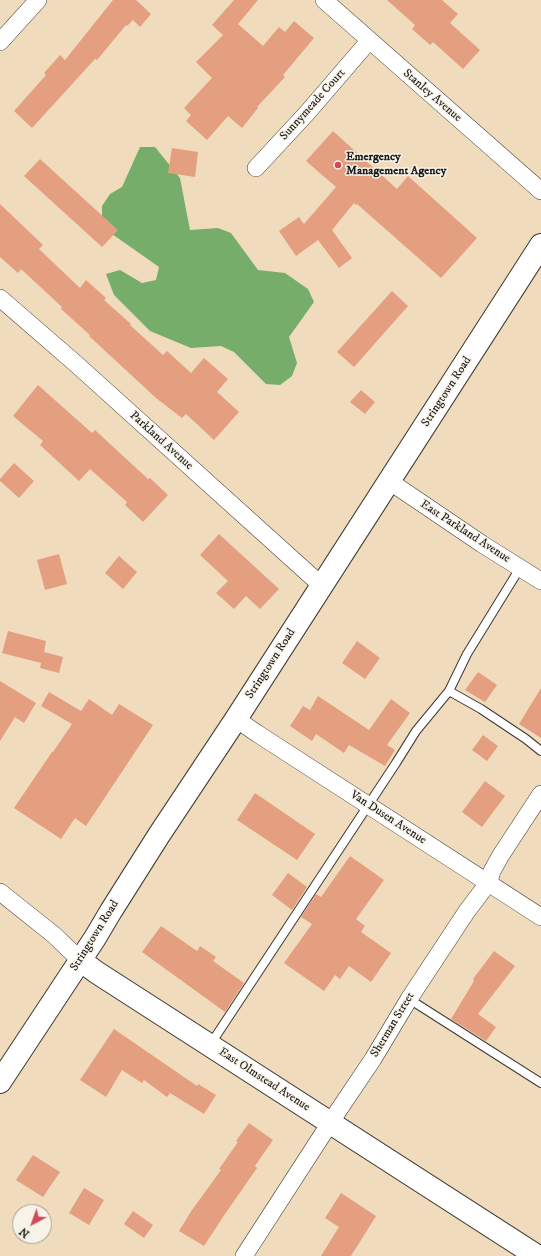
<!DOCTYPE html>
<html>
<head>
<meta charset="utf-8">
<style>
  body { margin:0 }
  #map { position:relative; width:541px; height:1256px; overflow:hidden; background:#f0dcbc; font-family:"IM FELL DW Pica",serif }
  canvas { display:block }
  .north { position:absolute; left:12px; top:1204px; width:40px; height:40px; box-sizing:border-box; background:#f7f3e8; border:1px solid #9f9d96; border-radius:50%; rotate:221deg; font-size:11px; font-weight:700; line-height:16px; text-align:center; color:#1c1c1c }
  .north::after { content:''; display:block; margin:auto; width:14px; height:18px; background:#d1495b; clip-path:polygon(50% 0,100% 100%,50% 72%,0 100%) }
</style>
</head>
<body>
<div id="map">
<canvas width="541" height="1256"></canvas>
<div class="north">N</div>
</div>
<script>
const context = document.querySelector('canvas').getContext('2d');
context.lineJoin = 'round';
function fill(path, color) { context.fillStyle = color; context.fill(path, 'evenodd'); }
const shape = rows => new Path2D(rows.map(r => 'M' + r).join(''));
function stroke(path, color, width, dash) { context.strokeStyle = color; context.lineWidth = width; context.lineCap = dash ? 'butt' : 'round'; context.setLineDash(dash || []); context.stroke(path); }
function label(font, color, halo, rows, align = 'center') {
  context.font = font + ' "IM FELL DW Pica",serif'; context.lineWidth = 3; context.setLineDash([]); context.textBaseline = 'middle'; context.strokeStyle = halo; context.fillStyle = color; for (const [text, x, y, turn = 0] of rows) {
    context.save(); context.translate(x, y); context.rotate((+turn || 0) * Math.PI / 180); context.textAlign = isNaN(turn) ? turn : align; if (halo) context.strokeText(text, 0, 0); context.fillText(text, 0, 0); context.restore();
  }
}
fill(shape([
  [140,147,155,147,180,178,190,230,218,228,231,233,258,270,285,273,308,289,314,302,289,337,297,363,292,376,280,385,266,384,234,352,221,346,191,348,150,331,114,295,106,274,120,270,142,283,156,280,159,267,112,234,102,222,102,206,110,194,122,187]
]), '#76ad6b');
fill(shape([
  [113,0,136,0,151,14,140,27,133,20,127,26,126,25,97,60,95,59,32,128,14,111,46,75,44,73,60,55,65,60],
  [234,0,258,0,238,24,263,46,279,27,285,32,294,21,314,38,283,75,285,77,257,107,258,108,242,128,228,116,207,140,186,121,191,115,184,108,212,78,196,62,223,35,212,25],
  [387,0,442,0,458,14,450,23,480,50,463,69,433,42,430,45,412,29,415,25],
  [333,131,397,189,408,176,477,238,441,278,357,204,356,205,354,203,332,230,352,258,339,268,318,240,296,256,279,231,299,217,304,224,336,187,306,161],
  [172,148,198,152,195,177,168,173],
  [40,159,118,230,102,247,24,176],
  [0,204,43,245,39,249,80,288,86,280,106,298,104,300,131,324,130,325,163,355,167,351,191,373,204,358,228,379,217,392,239,412,214,440,186,414,182,418,156,398,89,336,90,335,61,309,62,307,21,269,18,273,0,257],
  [392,291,408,306,354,367,337,352],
  [38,385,92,433,95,430,148,479,150,478,168,495,143,522,125,505,127,502,90,469,79,481,40,445,43,441,13,416],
  [361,390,375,402,365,414,350,402],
  [14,463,34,481,19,498,0,481,0,479],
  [219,534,279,589,260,609,246,596,234,609,216,593,228,581,200,555],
  [59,554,67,584,45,590,37,560],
  [119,556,137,572,123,589,105,573],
  [8,631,46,641,44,652,63,657,59,673,40,668,41,663,2,653],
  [357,641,380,658,365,679,342,663],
  [478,672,497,685,485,702,465,690],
  [0,681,36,703,24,723,15,717,0,741],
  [541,688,541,738,519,724],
  [49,692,81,711,89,699,112,715,119,704,153,725,86,826,75,818,61,839,14,808,52,752,53,752,72,724,41,706],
  [318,696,369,730,391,699,410,713,387,745,395,750,385,766,349,745,344,753,316,734,312,741,290,726,303,706,310,710],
  [483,735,498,746,487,761,472,750],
  [485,781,505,796,482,827,462,812],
  [255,793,315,834,297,860,237,820],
  [350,856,384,880,356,919,365,926,361,932,391,953,371,982,349,966,340,979,335,975,324,991,284,963,312,924,301,917,316,894,321,897],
  [288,873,307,887,292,910,272,895],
  [161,926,197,951,200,946,216,957,213,961,244,983,225,1012,142,952],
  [494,951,515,966,478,1014,496,1027,486,1041,451,1019,474,981,473,979],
  [114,1029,197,1086,198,1084,216,1095,204,1114,170,1093,167,1097,144,1080,142,1083,122,1070,106,1097,80,1080],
  [249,1123,273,1140,255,1166,257,1168,225,1214,204,1246,179,1231,192,1210,221,1170,219,1169,238,1142,236,1141],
  [33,1155,60,1172,43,1197,16,1180],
  [84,1188,104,1200,89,1225,69,1213],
  [341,1193,376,1216,351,1256,321,1256,339,1227,325,1218],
  [133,1211,153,1225,144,1238,124,1224]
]), '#e49e80');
const lane = shape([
  [449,691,481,709,526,739,541,751],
  [409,999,541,1083],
  [210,1045,396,763,416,731,449,691,467,654,520,568]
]);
const street = shape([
  [324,0,541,191],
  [0,42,38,0],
  [256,168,307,113,369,41],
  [0,298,75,363,321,585],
  [389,481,482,544,541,581],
  [236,719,258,734,541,917],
  [0,892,54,935,80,960],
  [244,1256,330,1123,373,1059,409,999,467,911,489,882,492,871,501,855,541,794]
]);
const secondary = shape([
  [80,960,96,972,537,1256],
  [0,1082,95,938,111,911,159,835,236,719,541,245]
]);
stroke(lane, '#3c3934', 10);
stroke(street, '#3c3934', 18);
stroke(secondary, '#3c3934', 24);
stroke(lane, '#fff', 8);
stroke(street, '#fff', 17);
stroke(secondary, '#fff', 22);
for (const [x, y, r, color] of [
  [338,165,4,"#d1495b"]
]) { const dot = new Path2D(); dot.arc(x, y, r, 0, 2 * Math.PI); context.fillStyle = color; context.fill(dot); stroke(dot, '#f7f3e8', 1.5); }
label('12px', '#1c1c1c', '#f7f3e8', [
  ["Stanley Avenue",432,96,41],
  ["Sunnymeade Court",313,105,-48],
  ["Stringtown Road",447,392,-57],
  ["Parkland Avenue",161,441,42],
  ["East Parkland Avenue",465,532,33],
  ["Stringtown Road",271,664,-57],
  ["Van Dusen Avenue",388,818,33],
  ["Stringtown Road",95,936,-58],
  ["Sherman Street",393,1025,-59],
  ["East Olmstead Avenue",264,1080,33]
]);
label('bold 12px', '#1c1c1c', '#f7f3e8', [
  ["Emergency",346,158],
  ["Management Agency",346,172]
], 'left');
</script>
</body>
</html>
